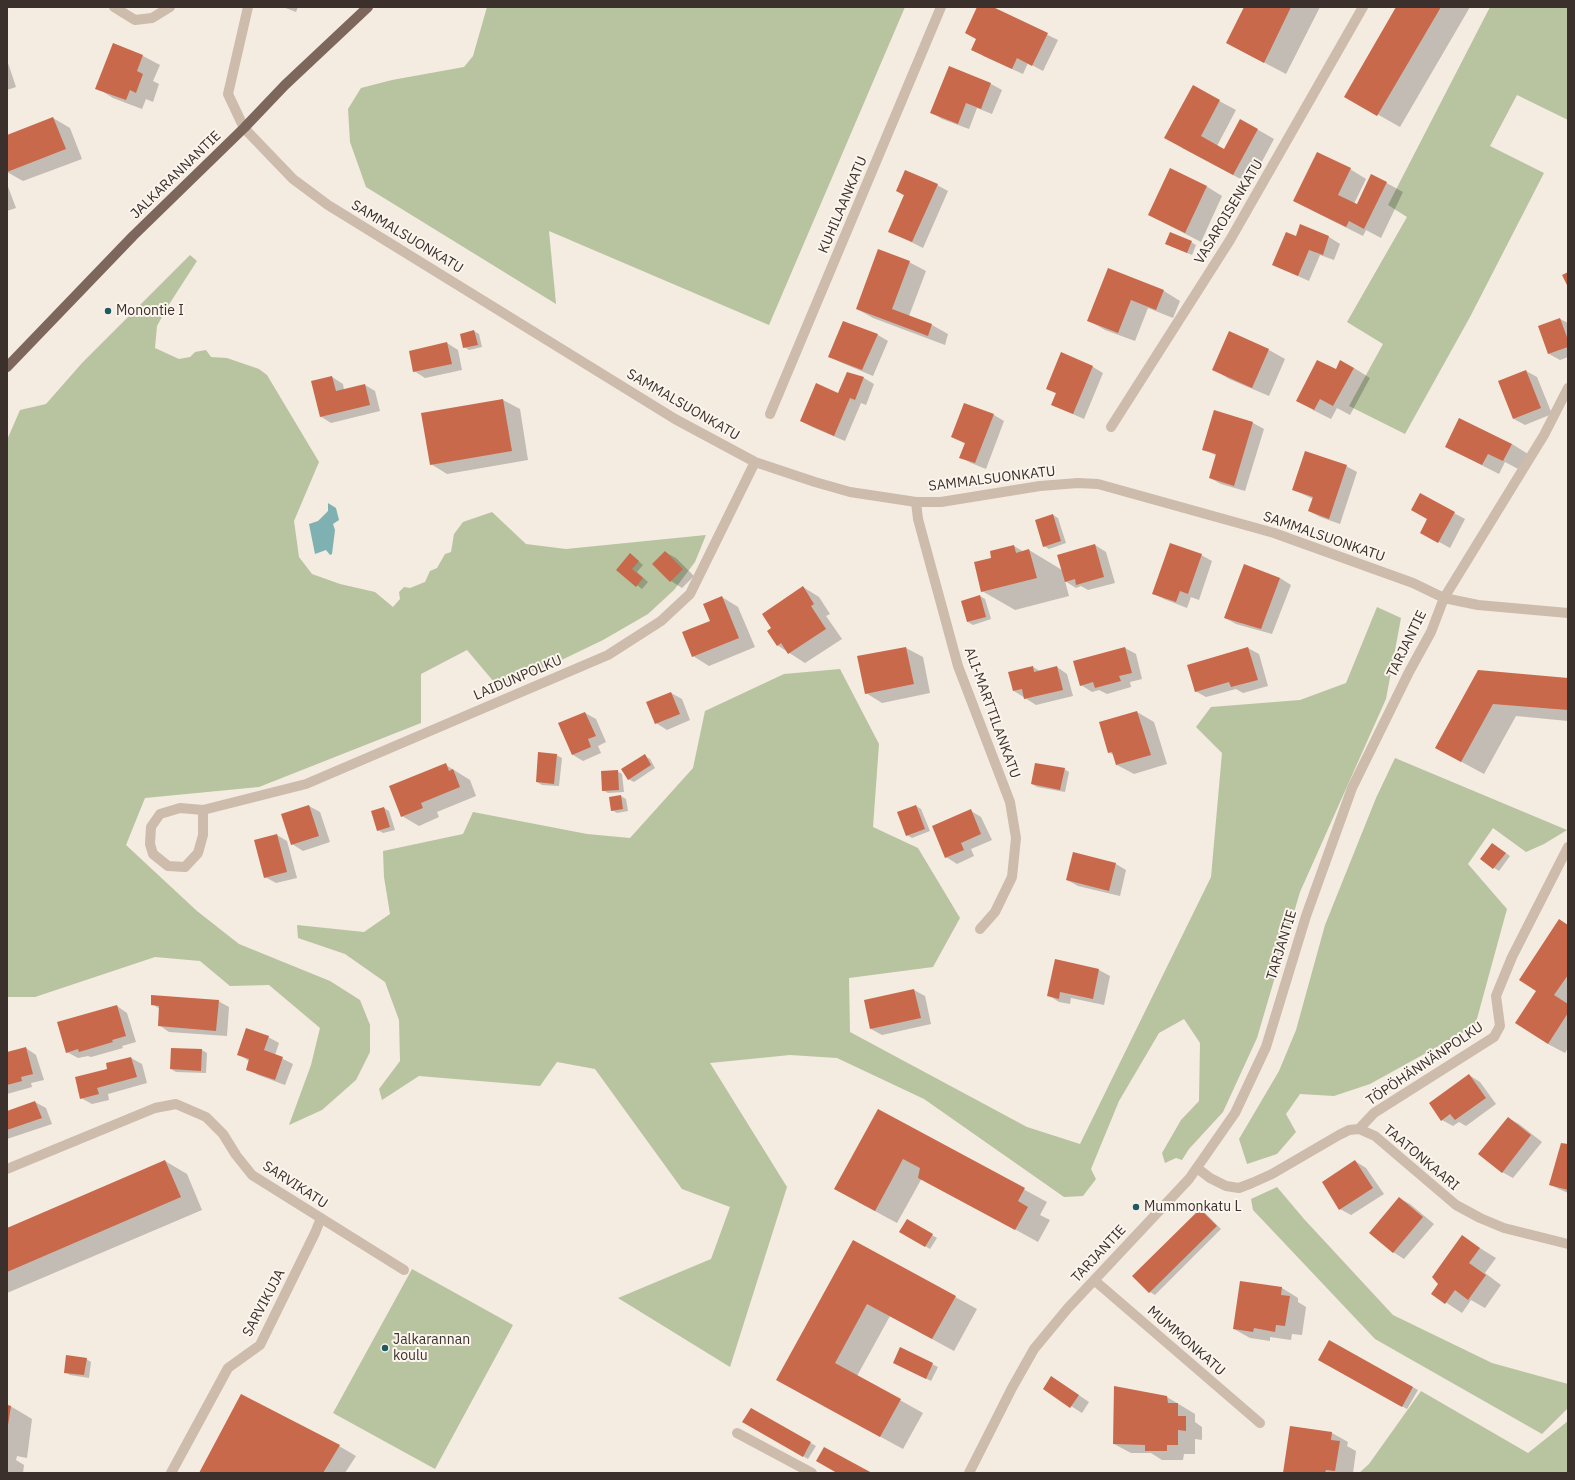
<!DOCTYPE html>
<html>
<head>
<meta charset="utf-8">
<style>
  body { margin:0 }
  #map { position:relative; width:1575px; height:1480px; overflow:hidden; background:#f4ebe1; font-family:"IBM Plex Sans",sans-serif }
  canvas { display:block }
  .frame { position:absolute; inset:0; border:8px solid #3b302b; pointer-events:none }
</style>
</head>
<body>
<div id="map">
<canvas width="1575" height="1480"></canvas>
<div class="frame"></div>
</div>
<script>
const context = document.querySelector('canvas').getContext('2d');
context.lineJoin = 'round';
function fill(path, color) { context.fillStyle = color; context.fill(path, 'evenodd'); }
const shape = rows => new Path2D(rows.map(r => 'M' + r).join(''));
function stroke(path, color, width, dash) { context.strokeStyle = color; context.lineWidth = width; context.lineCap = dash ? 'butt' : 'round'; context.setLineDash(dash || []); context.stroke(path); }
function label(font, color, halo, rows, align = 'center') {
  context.font = font + ' "IBM Plex Sans",sans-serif'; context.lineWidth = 4; context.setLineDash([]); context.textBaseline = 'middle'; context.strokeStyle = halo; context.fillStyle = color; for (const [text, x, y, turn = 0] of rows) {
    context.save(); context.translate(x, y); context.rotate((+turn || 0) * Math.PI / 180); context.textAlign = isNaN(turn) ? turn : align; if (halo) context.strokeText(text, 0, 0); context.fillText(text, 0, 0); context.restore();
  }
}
fill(shape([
  [487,7,905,7,769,325,549,231,556,304,366,187,350,142,348,109,361,88,392,80,464,67,473,56],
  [1490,7,1568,7,1568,120,1517,95,1490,146,1544,173,1470,317,1405,434,1349,406,1383,344,1347,322,1407,217,1388,205],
  [190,255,197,261,168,306,157,326,155,348,179,359,190,357,195,352,206,350,211,357,227,358,259,369,267,375,319,462,294,521,299,557,312,574,340,584,375,592,393,607,400,599,399,592,404,587,410,588,425,582,430,571,437,568,445,554,451,552,454,534,463,522,492,512,526,544,566,549,706,535,695,562,674,590,648,614,603,640,547,667,522,674,499,688,467,650,421,674,421,723,259,787,145,798,126,845,197,911,239,944,330,981,360,1000,370,1025,370,1052,356,1080,322,1110,289,1125,311,1065,320,1028,269,985,230,986,200,961,155,957,35,997,7,997,7,440,20,410,46,404,82,363],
  [1377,607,1401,618,1386,699,1300,892,1257,1038,1223,1112,1189,1149,1182,1160,1176,1158,1165,1163,1162,1153,1181,1120,1199,1101,1200,1043,1184,1019,1159,1033,1119,1101,1091,1169,1096,1179,1083,1196,1064,1197,924,1099,837,1058,790,1055,710,1063,787,1187,730,1367,618,1298,711,1259,730,1207,682,1189,595,1069,557,1062,540,1086,419,1076,382,1100,379,1089,400,1061,399,1020,385,982,345,954,298,938,297,925,364,932,390,914,384,877,383,851,463,834,473,812,587,834,630,838,693,768,705,711,784,674,840,669,879,744,873,827,918,848,960,918,933,967,849,978,850,1032,1027,1127,1080,1144,1211,877,1222,753,1196,727,1211,707,1300,700,1346,683],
  [1395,758,1567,830,1544,844,1526,852,1493,828,1468,864,1507,909,1475,1026,1370,1084,1334,1096,1300,1094,1286,1114,1296,1132,1277,1154,1247,1164,1239,1139,1279,1071,1296,1030,1325,925,1376,798],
  [1277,1187,1304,1219,1393,1315,1492,1363,1568,1384,1568,1408,1542,1434,1375,1339,1253,1210,1251,1199],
  [412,1269,513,1325,435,1469,333,1413],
  [1421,1391,1528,1453,1568,1421,1568,1473,1359,1473,1369,1464]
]), '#b8c4a0');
fill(shape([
  [328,503,336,508,339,520,333,524,335,530,332,554,330,555,326,550,315,554,309,524,318,521,328,511]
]), '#7fb0b2');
fill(shape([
  [283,7,298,7,296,12],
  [978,7,991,7,1058,40,1043,71,1028,63,1023,74,983,56,977,39],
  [1245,7,1320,7,1286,74,1227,43],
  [1397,7,1470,7,1400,127,1345,96],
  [114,44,143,56,160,65,153,81,159,84,153,102,146,99,142,109,113,98,97,88],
  [7,60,16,87,7,90],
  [949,68,991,84,1002,90,992,114,977,108,969,129,942,119,931,112],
  [1193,87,1236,110,1217,146,1225,150,1241,120,1274,139,1250,184,1182,148],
  [53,118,70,128,82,159,23,181,7,172,7,136],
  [1350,169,1366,179,1354,204,1358,205,1372,175,1403,192,1381,238,1366,230,1363,236,1311,210],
  [7,184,16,208,7,211],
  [937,185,948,191,923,248,889,231,905,196,897,191],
  [1206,186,1222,196,1201,242,1149,215],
  [1301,226,1329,237,1340,244,1334,260,1320,255,1309,281,1273,265,1297,237],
  [1191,242,1196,245,1192,255,1171,246],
  [909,262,926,271,909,316,932,325,948,334,945,345,873,318,857,309],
  [1108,269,1164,291,1180,301,1173,318,1148,308,1135,341,1105,330,1088,320],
  [1560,319,1568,323,1568,357,1560,360,1549,354,1539,326],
  [843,322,878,335,888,341,873,376,840,362,830,356],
  [474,331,479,334,482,347,469,350,464,347],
  [447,343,458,350,462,370,425,378,414,371],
  [1269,350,1285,359,1269,396,1229,379,1213,369],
  [1062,354,1093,367,1103,373,1084,419,1052,405,1057,394,1047,388],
  [1354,368,1370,378,1350,415,1337,408,1331,419,1313,410,1336,371],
  [1526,371,1537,377,1552,414,1525,425,1514,419,1500,382],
  [332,377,343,384,344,390,365,385,375,391,380,411,331,423,320,416],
  [864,378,874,384,866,405,861,403,845,441,812,427,801,421],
  [503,400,520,409,528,460,447,474,431,464],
  [1214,411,1253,423,1264,429,1245,491,1221,484,1210,478,1217,456,1203,449],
  [994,415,1004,421,986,469,971,463,960,457,966,444,952,437],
  [1512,444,1528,454,1520,470,1505,462,1499,474,1446,447],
  [1346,466,1357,472,1340,524,1320,517,1309,511,1313,499,1294,490],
  [1421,495,1465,519,1450,548,1421,532,1428,519],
  [1053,515,1058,518,1066,543,1049,549,1044,546],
  [1095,545,1106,552,1115,583,1088,590,1081,586,1076,588,1065,581,1069,596,1015,610,982,591,993,558,1014,546,1024,552,1029,550,1062,570],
  [665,552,676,558,694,576,682,588,671,581,654,564],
  [1201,555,1212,561,1199,600,1191,597,1187,608,1164,599,1153,593],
  [635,558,643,565,637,572,648,582,642,589,617,569],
  [1245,565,1280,578,1291,585,1272,634,1236,624,1225,618],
  [803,587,819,597,830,614,826,616,842,639,805,663,777,645,773,628],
  [980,596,985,599,991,619,973,625,968,622],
  [722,597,738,607,755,647,709,666,693,656],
  [906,648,923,657,930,693,882,703,866,693,858,657],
  [1125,648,1136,654,1142,679,1130,682,1131,687,1107,694,1099,690,1092,692,1081,685],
  [1248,648,1259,654,1268,686,1243,693,1236,689,1206,697,1195,691],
  [1033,667,1040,671,1057,667,1067,674,1073,696,1036,705,1014,691],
  [1478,671,1568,679,1568,721,1516,716,1484,774,1458,760],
  [671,693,682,699,690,720,667,730,656,723],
  [1137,712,1154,722,1167,764,1134,774,1117,765,1115,756,1109,752],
  [585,713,596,719,606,742,598,746,601,753,583,761,573,755],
  [556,755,562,758,559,786,542,785,537,782],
  [645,756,650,759,655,768,634,782,628,779],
  [446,765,470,780,476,796,437,812,439,817,419,826,402,816],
  [1064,769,1069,772,1065,792,1037,787,1032,784],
  [617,771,622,774,624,792,608,793,603,790],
  [621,796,626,799,628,811,617,813,612,810],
  [309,806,320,812,330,842,303,851,292,844],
  [916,806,921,809,930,831,912,838,907,835],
  [384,808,389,811,395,830,383,833,378,830],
  [971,811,981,817,992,840,971,849,974,856,957,864,946,857],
  [277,835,287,841,297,878,276,883,265,877],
  [1493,844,1510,856,1499,871,1481,859],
  [1116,864,1126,870,1120,896,1078,886,1067,880],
  [1568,926,1568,1048,1565,1053,1548,1044,1537,991],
  [1056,960,1099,970,1110,976,1104,1005,1071,998,1070,1004,1059,1002,1048,995],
  [914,990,925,996,931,1024,882,1035,871,1029],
  [218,1001,229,1007,227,1036,169,1032,159,1025,160,1009,152,1004],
  [117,1006,127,1013,136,1042,122,1046,123,1048,91,1057,88,1056,78,1058,67,1052],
  [268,1037,279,1043,275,1055,293,1064,285,1085,258,1075,247,1069,249,1061,238,1054],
  [26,1048,36,1055,44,1080,31,1083,32,1087,7,1094,7,1053],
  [202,1050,207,1053,206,1073,176,1072,171,1069],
  [131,1058,142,1064,147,1083,108,1094,109,1100,92,1104,81,1098,109,1069],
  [1469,1075,1480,1082,1496,1104,1466,1126,1459,1122,1453,1126,1442,1120],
  [35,1102,46,1108,52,1124,7,1139,7,1112],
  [878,1110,1047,1202,1040,1215,1050,1220,1038,1242,922,1178,897,1223,858,1202],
  [1508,1118,1519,1124,1542,1142,1513,1178,1502,1172],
  [1568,1146,1568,1193,1550,1185],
  [165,1161,187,1174,202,1210,7,1293,7,1229],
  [1355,1161,1366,1168,1384,1194,1351,1215,1340,1209],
  [1399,1198,1410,1204,1434,1224,1404,1259,1393,1252],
  [1200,1210,1205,1213,1221,1229,1155,1295,1150,1292],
  [907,1220,937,1238,930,1249,900,1231],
  [1462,1237,1496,1258,1485,1273,1501,1285,1485,1308,1471,1300,1462,1313,1433,1294,1440,1284],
  [853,1241,977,1309,954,1351,890,1316,857,1376,923,1413,903,1449,800,1393],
  [1282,1288,1298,1298,1298,1302,1306,1307,1302,1335,1292,1334,1291,1340,1270,1337,1270,1341,1250,1338,1234,1329],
  [1330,1342,1418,1390,1407,1409,1319,1360],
  [901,1348,938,1367,931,1381,899,1365],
  [86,1359,91,1362,89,1378,70,1375,65,1372],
  [1052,1377,1089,1402,1082,1413,1044,1389],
  [1167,1397,1195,1414,1195,1422,1202,1427,1202,1440,1195,1439,1195,1454,1184,1454,1183,1460,1162,1460,1151,1453,1131,1453,1114,1444],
  [7,1404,32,1419,27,1458,17,1456,16,1460,24,1465,23,1473,7,1473],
  [751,1409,816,1446,808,1459,744,1422],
  [1332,1433,1348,1442,1347,1446,1356,1451,1353,1473,1284,1473],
  [339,1446,356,1456,345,1473,200,1473]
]), '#0003');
fill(shape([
  [977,7,993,7,1048,33,1032,66,1017,58,1012,69,971,50,976,39,965,33],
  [1244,7,1291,7,1264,63,1226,43],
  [1396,7,1441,7,1377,116,1344,97],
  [113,43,143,55,137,71,143,74,136,93,130,90,126,100,95,89],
  [949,66,991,83,981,109,966,103,958,124,930,113],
  [1193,85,1220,100,1201,136,1224,149,1240,119,1258,129,1233,175,1164,138],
  [53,117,66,149,7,172,7,135],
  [1317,152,1351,168,1338,195,1357,204,1371,174,1387,182,1364,229,1349,221,1346,227,1293,201],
  [1170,168,1207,186,1185,233,1148,215],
  [905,170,938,184,912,242,888,232,904,195,896,191],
  [1300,224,1329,236,1323,255,1309,250,1298,276,1272,265,1286,232,1296,236],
  [1170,232,1192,241,1187,253,1165,244],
  [878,249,910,261,892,309,932,324,928,336,856,309],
  [1108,268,1164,290,1156,310,1131,300,1118,333,1087,321],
  [1568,272,1568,287,1562,275],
  [1560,318,1568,340,1568,347,1548,354,1538,326],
  [843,321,878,334,862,370,828,357],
  [474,330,478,345,463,348,460,334],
  [1229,331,1269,349,1252,388,1212,370],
  [447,342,452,364,413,372,409,351],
  [1061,352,1093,366,1073,414,1051,405,1056,393,1046,389],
  [1317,360,1336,369,1340,360,1354,368,1333,406,1320,399,1314,410,1296,401],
  [1526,370,1541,408,1513,419,1498,381],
  [847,372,864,377,855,400,850,398,834,436,800,421,816,383,838,393],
  [332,376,336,391,365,384,370,405,320,417,311,381],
  [503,399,512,451,430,465,421,413],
  [964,403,994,414,975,463,959,458,965,443,951,437],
  [1214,410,1253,422,1234,486,1209,478,1216,454,1202,450],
  [1459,418,1512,444,1503,461,1488,454,1482,465,1445,447],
  [1305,451,1347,465,1329,519,1308,511,1313,497,1292,490],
  [1420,493,1455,512,1438,543,1420,533,1427,519,1411,510],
  [1053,514,1061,541,1043,547,1035,520],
  [1170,543,1202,554,1188,594,1180,591,1176,602,1152,594],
  [1095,544,1104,577,1076,585,1075,579,1065,582,1057,555],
  [1014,545,1016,553,1029,549,1037,578,981,592,974,562,991,558,990,551],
  [665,551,683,569,670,582,652,564],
  [630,553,639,561,632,569,643,578,636,587,616,570],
  [1244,564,1280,578,1261,629,1224,618],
  [803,586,814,604,811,606,826,629,788,654,781,643,777,646,767,631,771,628,762,614],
  [980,595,986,617,967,622,961,601],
  [722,596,739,638,692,657,682,632,710,621,703,604],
  [906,647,914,684,865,694,857,656],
  [1125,647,1132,673,1119,676,1121,681,1095,688,1093,682,1080,686,1073,661],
  [1248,647,1258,680,1231,687,1229,682,1195,692,1187,665],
  [1033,666,1034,672,1057,666,1063,690,1024,699,1022,689,1013,691,1008,672],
  [1478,670,1568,678,1568,710,1493,704,1461,762,1435,748],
  [671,692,680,714,655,724,646,702],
  [1137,711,1151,755,1116,765,1112,752,1108,753,1099,722],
  [585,712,596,736,588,739,591,747,572,755,558,723],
  [538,752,557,754,554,784,536,782],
  [645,754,651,765,628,780,621,769],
  [446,763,449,771,453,769,460,787,421,803,423,808,401,817,389,786],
  [1035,763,1065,768,1060,790,1031,784],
  [618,770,619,790,602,791,601,771],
  [621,795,623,809,611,811,609,797],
  [309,805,319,836,291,845,281,814],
  [916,805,925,829,906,836,897,812],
  [384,807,390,827,377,831,371,811],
  [971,809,981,834,961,843,964,850,945,858,932,826],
  [277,834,287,872,264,878,254,840],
  [1492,843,1506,853,1493,869,1480,859],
  [1073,852,1116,863,1109,891,1066,880],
  [1559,919,1568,925,1568,975,1554,995,1568,1004,1568,1013,1548,1044,1515,1023,1536,991,1519,980],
  [1055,959,1099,969,1093,999,1060,992,1059,999,1047,996],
  [914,989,921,1018,870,1029,864,1000],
  [151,995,219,1000,216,1031,158,1026,159,1006,151,1005],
  [117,1005,126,1036,112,1040,113,1042,79,1052,78,1049,66,1053,57,1022],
  [246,1028,269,1036,264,1050,283,1057,275,1080,246,1070,249,1059,237,1055],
  [26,1047,33,1074,21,1077,22,1081,7,1085,7,1052],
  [171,1048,202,1049,201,1071,170,1069],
  [131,1057,137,1077,97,1088,99,1094,80,1099,75,1077,107,1069,106,1063],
  [1469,1074,1486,1098,1455,1120,1450,1114,1441,1121,1429,1103],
  [35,1101,42,1118,7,1130,7,1111],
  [878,1109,1025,1188,1018,1201,1028,1207,1015,1230,918,1178,920,1168,903,1159,875,1211,834,1189],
  [1508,1117,1531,1135,1502,1173,1478,1154],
  [1561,1143,1568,1144,1568,1190,1549,1185],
  [165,1160,181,1197,7,1272,7,1228],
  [1355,1160,1373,1188,1339,1210,1322,1182],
  [1399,1197,1423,1217,1393,1253,1369,1233],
  [1200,1209,1217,1226,1149,1293,1132,1276],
  [907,1219,933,1234,925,1247,899,1232],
  [1462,1235,1480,1248,1469,1263,1486,1275,1468,1300,1455,1290,1445,1304,1431,1294,1438,1284,1432,1277],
  [853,1240,956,1296,932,1339,867,1304,835,1363,901,1399,880,1437,776,1380],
  [1240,1281,1282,1287,1281,1295,1290,1296,1285,1326,1276,1325,1275,1332,1254,1328,1253,1332,1233,1329],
  [1329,1340,1413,1387,1402,1407,1318,1360],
  [900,1347,933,1363,926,1379,893,1363],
  [66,1355,87,1358,84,1375,64,1373],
  [1051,1376,1079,1395,1070,1408,1043,1389],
  [1114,1386,1167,1396,1168,1403,1178,1403,1178,1416,1186,1416,1186,1431,1178,1430,1178,1445,1167,1445,1167,1451,1145,1451,1145,1445,1113,1444],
  [241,1394,340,1445,323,1473,199,1473],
  [7,1405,11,1406,8,1425,7,1425],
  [751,1408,811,1442,803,1457,742,1422],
  [1290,1426,1332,1432,1331,1440,1340,1441,1335,1471,1326,1470,1325,1473,1283,1473],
  [824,1447,872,1473,837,1473,816,1461]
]), '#c8694b');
stroke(shape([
  [114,7,135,20,152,18,170,7],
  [248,7,228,94,244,128,293,179,328,205,675,419,755,462,815,482,850,492,916,502,941,502,1040,486,1078,483,1098,484,1274,533,1413,583,1444,598,1478,605,1568,613],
  [770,414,941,7],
  [1111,427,1230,240,1363,7],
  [916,502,918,519,958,666,1010,802,1016,838,1012,877,995,912,980,929],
  [203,810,203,835,198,853,185,867,168,866,153,854,150,844,151,827,160,814,180,808,203,810,306,784,608,655,661,621,690,594,755,462],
  [1359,1129,1374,1113,1494,1037,1500,1026,1496,996,1512,957,1568,847],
  [1197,1168,1210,1178,1226,1186,1239,1188,1252,1183,1272,1174,1339,1135,1349,1130,1359,1129,1375,1136,1456,1205,1480,1218,1504,1228,1568,1244],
  [7,1169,155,1108,176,1104,206,1117,223,1134,236,1155,252,1175,404,1270],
  [1094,1280,1260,1423],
  [737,1433,812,1473],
  [171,1473,228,1368,260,1345,315,1233,321,1218],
  [969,1473,1012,1388,1034,1349,1068,1308,1189,1179,1235,1113,1266,1047,1306,916,1352,788,1409,672,1431,632,1444,598,1544,435,1568,388]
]), '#cdbbac', 10);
stroke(shape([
  [7,367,133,236,244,128,285,85,368,7]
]), '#7d675c', 10);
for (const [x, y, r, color] of [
  [108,311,4,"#1f5a5e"],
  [1136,1207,4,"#1f5a5e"],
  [385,1348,4,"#1f5a5e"]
]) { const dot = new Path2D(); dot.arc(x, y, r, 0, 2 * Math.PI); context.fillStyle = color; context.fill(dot); stroke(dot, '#fbf5ee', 1.5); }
label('14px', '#3b302b', '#fbf5ee', [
  ["JALKARANNANTIE",176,175,-44],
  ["KUHILAANKATU",843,205,-67],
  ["VASAROISENKATU",1229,212,-59],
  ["SAMMALSUONKATU",407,237,31],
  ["SAMMALSUONKATU",683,405,30],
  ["SAMMALSUONKATU",992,479,-7],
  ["SAMMALSUONKATU",1324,537,19],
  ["TARJANTIE",1407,644,-64],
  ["LAIDUNPOLKU",518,678,-23],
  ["ALI-MARTTILANKATU",992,713,70],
  ["TARJANTIE",1282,945,-73],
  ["TÖPÖHÄNNÄNPOLKU",1425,1064,-34],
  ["TAATONKAARI",1421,1158,40],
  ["SARVIKATU",295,1185,33],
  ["TARJANTIE",1099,1254,-47],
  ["SARVIKUJA",264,1303,-62],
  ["MUMMONKATU",1186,1341,41]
]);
label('14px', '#3b302b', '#fbf5ee', [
  ["Monontie I",116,311],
  ["Mummonkatu L",1144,1207],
  ["Jalkarannan",393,1340],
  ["koulu",393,1356]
], 'left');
</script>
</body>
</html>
